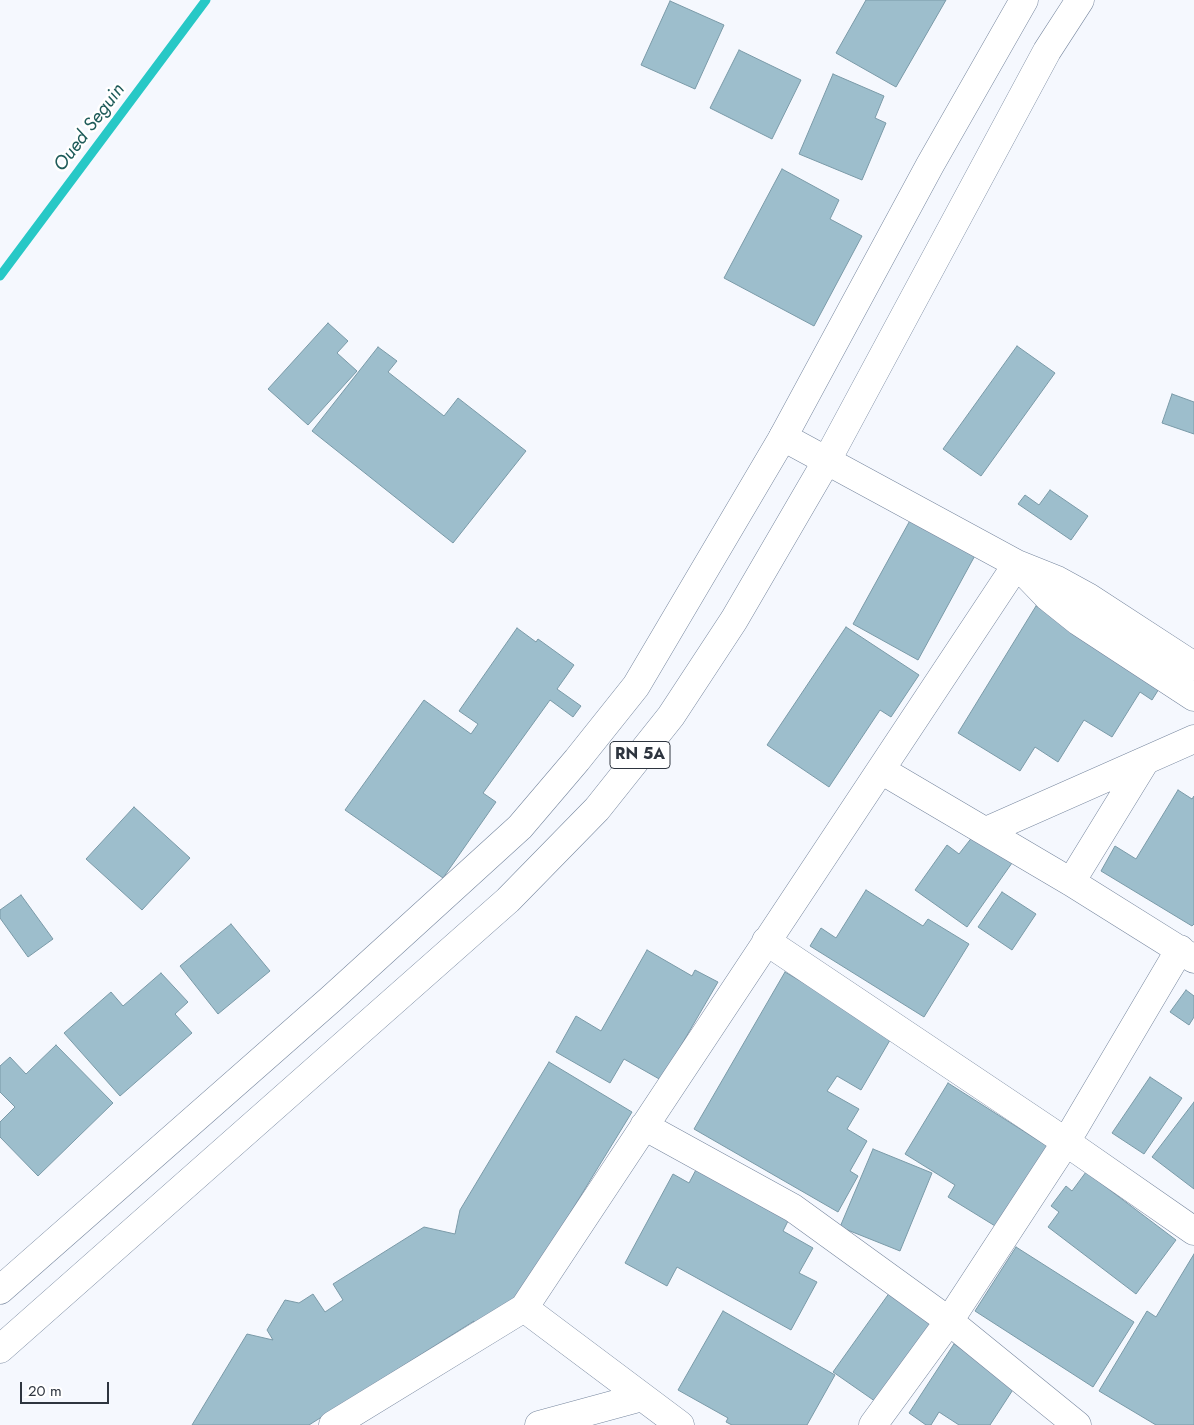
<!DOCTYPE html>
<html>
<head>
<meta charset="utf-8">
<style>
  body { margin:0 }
  #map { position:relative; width:1194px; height:1425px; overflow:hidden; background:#f5f8fe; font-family:Jost,sans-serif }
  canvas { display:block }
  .scale { position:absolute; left:20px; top:1382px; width:89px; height:22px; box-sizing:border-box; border:2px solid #2e353f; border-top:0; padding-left:6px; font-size:15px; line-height:18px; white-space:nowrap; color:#2e353f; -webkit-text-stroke:4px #fff; paint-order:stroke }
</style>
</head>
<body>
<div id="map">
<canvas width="1194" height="1425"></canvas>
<div class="scale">20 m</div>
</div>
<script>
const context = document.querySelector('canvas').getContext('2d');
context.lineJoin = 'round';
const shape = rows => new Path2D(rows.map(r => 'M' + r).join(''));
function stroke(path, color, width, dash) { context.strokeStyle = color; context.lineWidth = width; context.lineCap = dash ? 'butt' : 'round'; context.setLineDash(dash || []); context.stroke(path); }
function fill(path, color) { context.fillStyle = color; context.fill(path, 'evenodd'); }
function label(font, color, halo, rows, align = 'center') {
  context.font = font + ' Jost,sans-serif'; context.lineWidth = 5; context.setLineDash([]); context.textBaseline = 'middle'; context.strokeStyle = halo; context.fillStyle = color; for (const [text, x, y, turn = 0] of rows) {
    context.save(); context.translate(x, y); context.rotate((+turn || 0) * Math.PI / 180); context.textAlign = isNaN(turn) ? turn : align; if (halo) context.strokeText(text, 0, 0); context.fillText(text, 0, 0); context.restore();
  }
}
stroke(shape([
  [0,276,206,0]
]), '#27c8c6', 9);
const building = shape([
  [866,0,946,0,896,87,836,53,866,0],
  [670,1,724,25,695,89,641,65,670,1],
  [739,50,801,80,772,139,710,108,739,50],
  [833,74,884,96,875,118,886,123,862,180,799,154,833,74],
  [782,169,839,200,830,219,862,236,814,326,724,278,782,169],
  [328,323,348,341,337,353,357,371,308,425,268,389,328,323],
  [1017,346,1055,373,981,476,943,449,1017,346],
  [378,347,397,361,388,372,444,416,458,398,526,451,453,543,312,431,378,347],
  [1172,394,1194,402,1194,434,1162,423,1172,394],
  [1050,490,1088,516,1071,540,1018,504,1025,495,1039,505,1050,490],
  [913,515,978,550,918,660,853,624,913,515],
  [1036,606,1162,684,1152,700,1140,692,1112,737,1084,720,1058,762,1035,747,1020,771,958,733,1036,606],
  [846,627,919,675,891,717,880,710,829,787,767,745,846,627],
  [517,628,536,642,538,639,574,665,557,689,581,706,573,717,550,700,483,793,496,802,443,878,345,810,424,700,471,734,478,724,459,711,517,628],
  [1178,790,1192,799,1194,796,1194,924,1192,926,1101,871,1115,846,1136,859,1178,790],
  [134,807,190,858,142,910,86,859,134,807],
  [973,836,1012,863,967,927,915,890,947,845,959,854,973,836],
  [866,890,923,926,928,919,969,944,924,1017,810,946,821,928,836,938,866,890],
  [1002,892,1036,914,1012,950,978,927,1002,892],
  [21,895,53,939,28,957,0,918,0,910,21,895],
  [231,924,270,971,218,1014,180,966,231,924],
  [647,950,692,976,695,970,718,982,661,1080,624,1059,610,1083,556,1052,576,1016,601,1031,647,950],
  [785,972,893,1035,861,1090,837,1076,827,1091,859,1109,847,1129,867,1141,850,1171,858,1176,838,1212,694,1129,785,972],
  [161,973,188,1002,175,1014,192,1033,120,1096,64,1033,111,992,123,1006,161,973],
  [1186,990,1194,996,1194,1017,1189,1025,1170,1012,1186,990],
  [56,1045,113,1103,38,1176,0,1137,0,1122,15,1107,0,1092,0,1066,10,1057,26,1074,56,1045],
  [549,1062,632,1112,539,1264,517,1297,471,1326,474,1321,309,1425,192,1425,247,1334,273,1340,267,1330,285,1300,299,1303,313,1294,325,1312,343,1300,333,1284,424,1227,455,1234,460,1210,549,1062],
  [1150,1077,1182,1098,1144,1154,1112,1133,1150,1077],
  [948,1083,1050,1148,1000,1229,948,1197,955,1185,905,1154,948,1083],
  [1194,1102,1194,1189,1152,1157,1194,1102],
  [873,1149,932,1173,900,1251,840,1227,873,1149],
  [698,1166,789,1219,783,1231,813,1248,799,1273,817,1282,791,1330,677,1267,667,1286,625,1263,673,1174,689,1183,698,1166],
  [1086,1172,1176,1240,1136,1294,1048,1227,1059,1212,1051,1206,1066,1186,1072,1191,1086,1172],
  [1016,1247,1134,1322,1093,1387,975,1311,1016,1247],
  [1194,1254,1194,1425,1156,1425,1099,1391,1147,1311,1156,1317,1194,1254],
  [890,1292,936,1325,879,1404,833,1372,890,1292],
  [723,1311,835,1375,807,1425,732,1425,726,1422,728,1418,678,1390,723,1311],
  [954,1344,1016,1385,990,1425,959,1425,939,1412,931,1425,926,1425,909,1413,954,1344]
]);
fill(building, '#9dbecc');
stroke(building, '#7a9aa8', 1);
const street = shape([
  [783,437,1017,564,1057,580,1088,597,1194,666],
  [1023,571,1048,597,1078,621,1194,697],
  [881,770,1071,882,1194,959],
  [986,831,1194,739],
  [1071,882,1144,763],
  [766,941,1066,1142,1194,1231],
  [644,1126,793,1208,949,1321,1077,1425],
  [524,1308,680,1425],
  [333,1425,524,1308,1017,564],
  [539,1425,642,1397],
  [873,1425,949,1321,1066,1142,1180,949]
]);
const primary = shape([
  [0,1290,331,999,520,827,577,760,636,686,783,437,930,165,1024,0],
  [0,1349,508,900,597,809,671,716,734,620,826,462,1047,51,1080,0]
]);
stroke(street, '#76869e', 29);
stroke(primary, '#76869e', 29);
stroke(street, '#fff', 28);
stroke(primary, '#fff', 28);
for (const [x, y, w] of [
  [640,755,60]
]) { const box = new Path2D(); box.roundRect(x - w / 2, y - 13.5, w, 27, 4); context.fillStyle = '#fff'; context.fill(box); stroke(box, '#2e353f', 1); }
label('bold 16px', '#2e353f', null, [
  ["RN 5A",640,755]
]);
label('italic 19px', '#1e5b59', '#fff', [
  ["Oued Seguin",90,128,-53]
]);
</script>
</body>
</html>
